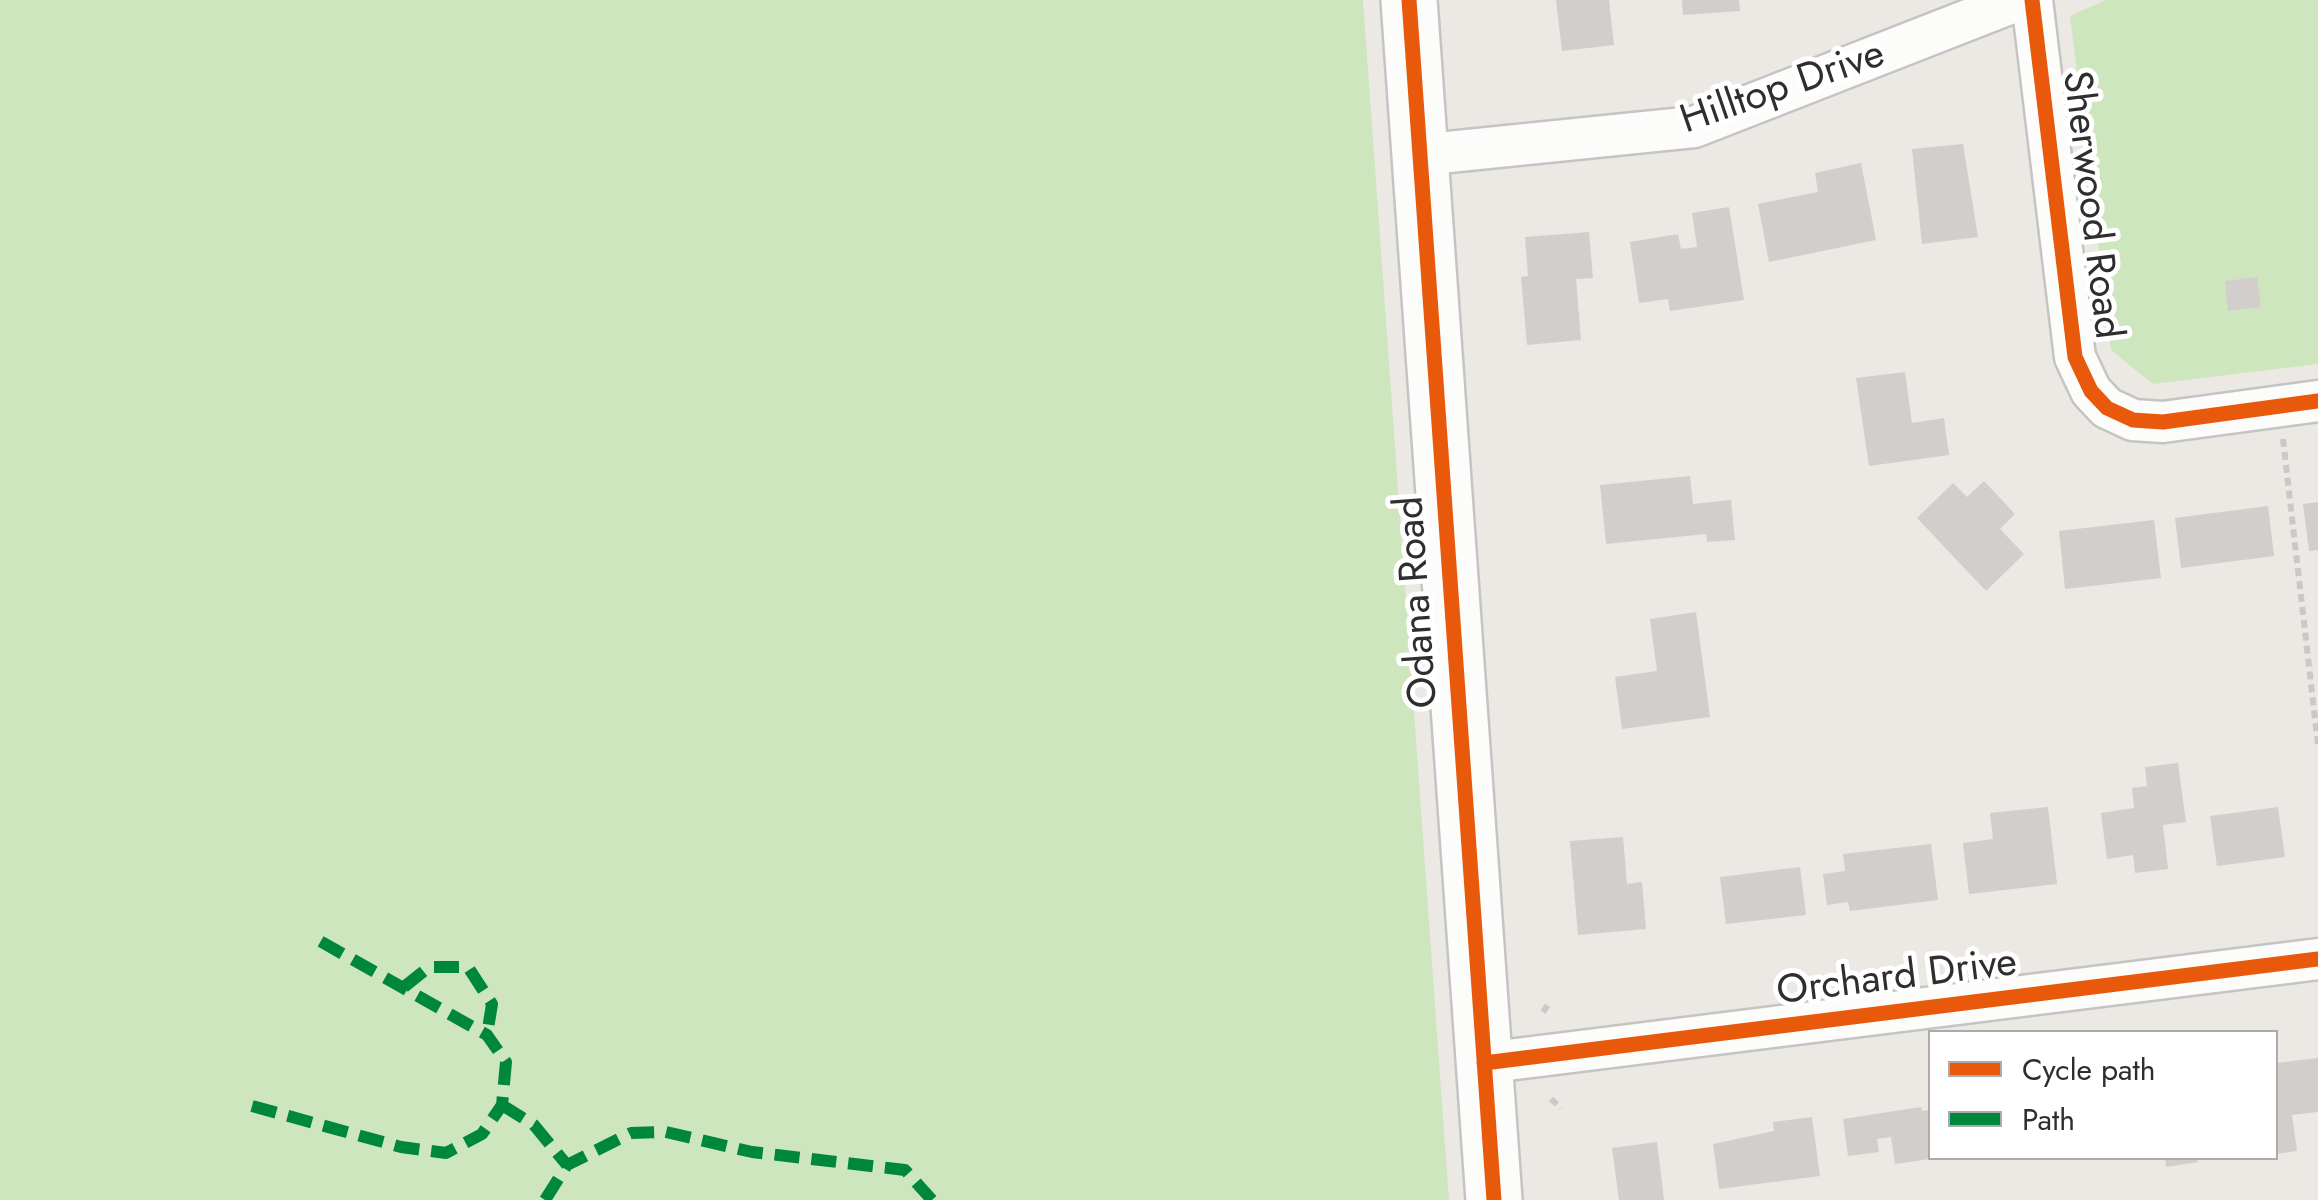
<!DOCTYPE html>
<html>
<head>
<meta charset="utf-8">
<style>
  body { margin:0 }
  #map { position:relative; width:2318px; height:1200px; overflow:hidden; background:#ece8e4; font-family:Jost,sans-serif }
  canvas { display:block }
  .legend { position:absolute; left:1928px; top:1030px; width:350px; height:130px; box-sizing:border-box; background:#fff; border:2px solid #ababab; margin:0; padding:12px 18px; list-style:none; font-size:30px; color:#2e2e2e }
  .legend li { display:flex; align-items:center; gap:20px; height:50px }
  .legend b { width:50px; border:2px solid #ababab }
</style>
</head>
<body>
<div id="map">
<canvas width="2318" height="1200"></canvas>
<ul class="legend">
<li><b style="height:12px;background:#e8590c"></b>Cycle path</li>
<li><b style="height:12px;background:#00873e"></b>Path</li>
</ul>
</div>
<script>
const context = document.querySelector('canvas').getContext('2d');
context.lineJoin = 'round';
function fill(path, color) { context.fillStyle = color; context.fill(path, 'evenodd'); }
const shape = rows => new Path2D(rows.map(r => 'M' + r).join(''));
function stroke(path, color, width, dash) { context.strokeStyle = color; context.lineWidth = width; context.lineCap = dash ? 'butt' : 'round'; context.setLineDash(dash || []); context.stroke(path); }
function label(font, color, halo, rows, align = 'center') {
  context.font = font + ' Jost,sans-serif'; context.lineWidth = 10; context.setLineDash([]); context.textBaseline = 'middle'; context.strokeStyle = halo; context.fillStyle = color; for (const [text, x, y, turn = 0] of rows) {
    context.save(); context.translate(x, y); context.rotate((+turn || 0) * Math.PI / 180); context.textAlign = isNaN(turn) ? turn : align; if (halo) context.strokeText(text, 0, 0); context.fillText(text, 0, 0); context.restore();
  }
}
fill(shape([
  [0,0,1363,0,1449,1200,0,1200],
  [2106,0,2318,0,2318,364,2153,384,2111,350,2070,16]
]), '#cee6be');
fill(shape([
  [1556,0,1609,0,1614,45,1562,51],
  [1682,0,1739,0,1740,11,1683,15],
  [1963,144,1978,237,1922,244,1912,149],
  [1861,163,1876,240,1769,262,1758,204,1818,192,1815,173],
  [1729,207,1744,300,1670,311,1668,299,1639,303,1630,242,1678,234,1681,249,1697,247,1692,213],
  [1589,232,1593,278,1576,279,1581,340,1527,345,1521,277,1528,276,1525,237],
  [2257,277,2261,307,2228,311,2225,281],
  [1905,372,1912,423,1944,418,1949,455,1869,466,1856,378],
  [1690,476,1693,504,1731,500,1735,540,1707,542,1706,534,1606,544,1600,485],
  [1984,481,2015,514,2000,529,2024,554,1986,591,1917,518,1953,483,1967,497],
  [2318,502,2318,550,2309,551,2303,504],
  [2268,506,2274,556,2181,568,2175,518],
  [2154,520,2161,578,2065,589,2059,531],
  [1696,612,1710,717,1622,729,1615,677,1657,671,1650,619],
  [2178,763,2186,822,2163,825,2168,869,2135,873,2133,855,2107,859,2101,813,2134,808,2132,788,2147,786,2145,767],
  [2048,807,2057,884,1969,894,1963,843,1993,839,1990,813],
  [2278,807,2285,857,2217,866,2210,816],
  [1623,837,1627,884,1642,882,1646,929,1578,935,1570,841],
  [1931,844,1938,900,1850,911,1848,902,1827,905,1823,874,1845,871,1843,854],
  [1800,867,1806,915,1726,924,1720,877],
  [2318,1058,2318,1112,2292,1115,2297,1151,2276,1154,2276,1063],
  [1921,1107,1922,1111,1930,1110,1930,1159,1895,1164,1891,1137,1877,1139,1879,1152,1848,1156,1843,1119],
  [1812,1117,1820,1176,1719,1189,1713,1144,1774,1131,1773,1122],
  [1657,1142,1664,1200,1619,1200,1612,1148],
  [2165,1158,2197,1158,2198,1162,2166,1167]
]), '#d1cecb');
const street = shape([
  [2032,0,2075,357,2091,391,2107,408,2133,420,2163,422,2318,401],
  [1419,155,1694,127,2019,0],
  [1484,1063,2318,959]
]);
const secondary = shape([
  [1409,0,1494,1200]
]);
stroke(street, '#c5c4c5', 45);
stroke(secondary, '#c5c4c5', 60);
stroke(shape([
  [2283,439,2318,745],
  [1543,1012,1550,1002],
  [1551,1099,1561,1108]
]), '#c9c9c8', 6, [8, 5]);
stroke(street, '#fcfcfb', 40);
stroke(secondary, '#fcfcfb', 55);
stroke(shape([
  [404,987,429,967,468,967,492,1004,487,1035],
  [502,1105,534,1125,567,1165],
  [252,1106,401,1147,446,1153,482,1134,502,1105,506,1062,487,1035,311,936],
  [545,1200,567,1165,631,1133,666,1132,752,1152,905,1170,932,1200]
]), '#00873e', 12, [25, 12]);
stroke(shape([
  [1409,0,1494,1200],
  [2032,0,2075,357,2091,391,2107,408,2133,420,2163,422,2318,401],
  [1484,1063,2318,959]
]), '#e8590c', 15);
label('40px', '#2e2e2e', '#fff', [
  ["Hilltop Drive",1783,89,-19],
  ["Sherwood Road",2090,205,83],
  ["Odana Road",1419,602,-94],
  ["Orchard Drive",1897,979,-7]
]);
</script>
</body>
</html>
